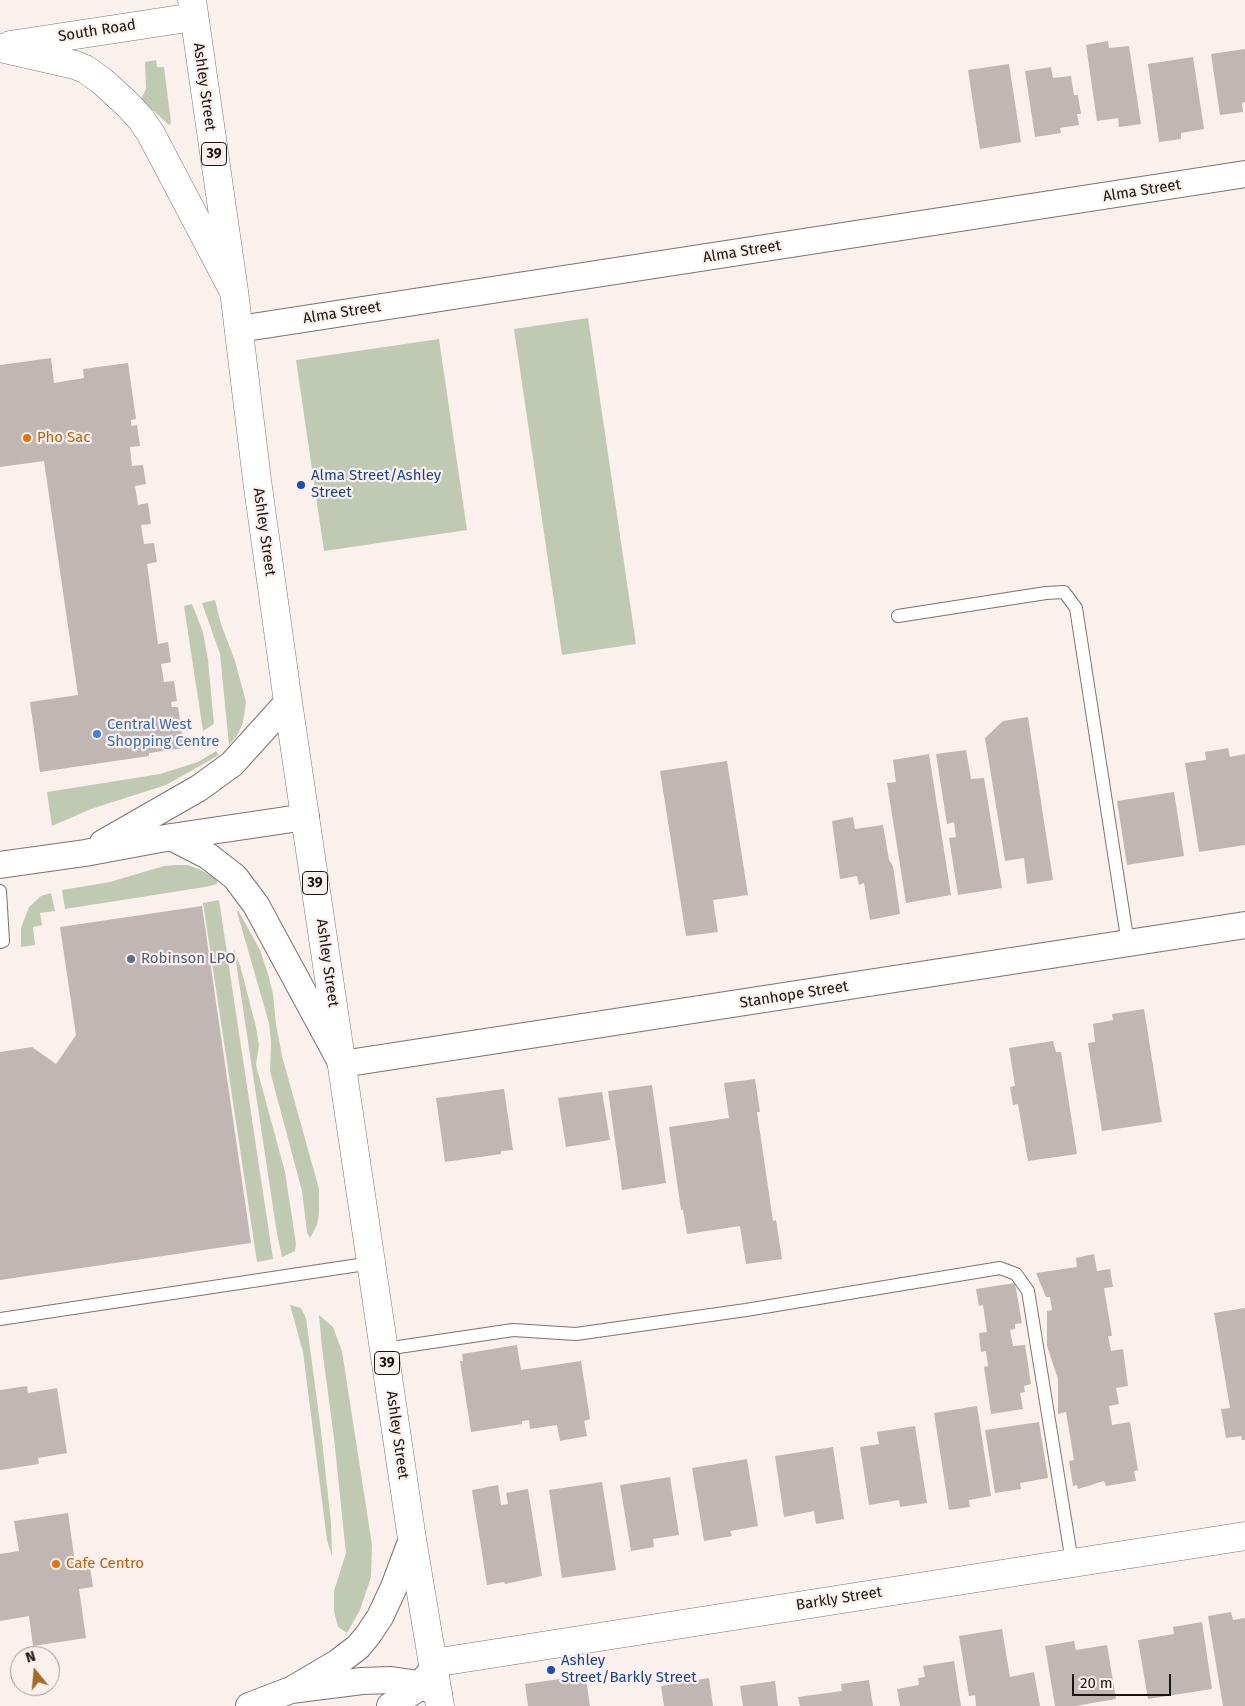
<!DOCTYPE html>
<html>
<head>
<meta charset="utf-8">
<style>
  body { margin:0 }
  #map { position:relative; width:1245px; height:1706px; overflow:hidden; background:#faf0ec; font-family:"Fira Sans",sans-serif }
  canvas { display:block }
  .north { position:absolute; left:10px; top:1646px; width:50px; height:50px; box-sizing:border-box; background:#faf0ec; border:1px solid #9f9895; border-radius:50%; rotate:343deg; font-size:14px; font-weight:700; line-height:20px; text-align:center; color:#171412 }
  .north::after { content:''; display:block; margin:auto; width:18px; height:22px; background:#a26a26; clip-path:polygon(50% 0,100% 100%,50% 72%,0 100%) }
  .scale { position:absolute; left:1072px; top:1674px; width:99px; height:22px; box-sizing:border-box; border:2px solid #171412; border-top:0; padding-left:6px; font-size:15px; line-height:18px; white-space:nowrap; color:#171412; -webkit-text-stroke:4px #faf0ec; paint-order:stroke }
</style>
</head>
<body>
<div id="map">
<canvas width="1245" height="1706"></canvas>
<div class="north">N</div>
<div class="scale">20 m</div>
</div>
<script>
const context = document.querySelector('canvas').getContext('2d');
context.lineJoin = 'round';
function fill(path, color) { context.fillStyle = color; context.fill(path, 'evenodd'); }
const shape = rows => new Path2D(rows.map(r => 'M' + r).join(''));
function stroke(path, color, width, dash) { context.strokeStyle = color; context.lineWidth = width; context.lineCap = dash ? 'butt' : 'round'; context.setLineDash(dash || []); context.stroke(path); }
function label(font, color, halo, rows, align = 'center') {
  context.font = font + ' "Fira Sans",sans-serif'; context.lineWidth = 4.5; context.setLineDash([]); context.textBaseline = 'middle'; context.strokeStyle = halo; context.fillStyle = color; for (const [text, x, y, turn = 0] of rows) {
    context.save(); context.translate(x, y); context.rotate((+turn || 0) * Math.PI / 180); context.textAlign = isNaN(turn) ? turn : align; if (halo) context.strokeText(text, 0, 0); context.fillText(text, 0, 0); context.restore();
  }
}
fill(shape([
  [156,60,157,67,164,67,171,123,169,125,141,99,146,89,145,62],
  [588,318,636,644,562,655,514,329],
  [439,339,467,530,324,551,296,360],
  [215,600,221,624,235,661,246,702,243,722,238,734,229,745,220,654,202,603],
  [192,604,203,632,208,660,214,724,203,731,184,606],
  [216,751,219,755,166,785,91,809,52,826,47,792,160,774,198,762],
  [176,865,187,865,199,869,217,879,217,884,205,887,65,909,62,890,110,882,164,866],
  [51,893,55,911,40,913,42,925,33,927,35,945,21,947,21,928,29,907,41,896],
  [219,900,273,1259,257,1262,203,903],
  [238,910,260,950,268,974,273,994,276,1024,282,1056,319,1189,319,1214,317,1225,310,1238,307,1232,302,1191,270,1071,271,1043,269,1023,237,912],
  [234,949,240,965,256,1027,259,1045,256,1065,285,1172,291,1211,296,1244,295,1251,282,1257,277,1234],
  [290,1305,301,1308,306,1318,321,1431,331,1523,332,1556,327,1540,303,1352],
  [319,1315,333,1327,342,1351,372,1545,371,1577,360,1610,347,1633,338,1627,334,1611,334,1591,346,1553,345,1544,334,1438,322,1348]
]), '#c0cab3');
fill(shape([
  [1108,41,1109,48,1129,46,1141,124,1119,127,1118,118,1097,121,1086,45],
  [1245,49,1245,102,1242,103,1243,112,1220,115,1211,54],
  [1193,57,1204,129,1181,133,1181,139,1159,142,1148,64],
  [1009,64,1021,142,980,149,968,70],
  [1051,67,1053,78,1071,76,1074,95,1078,95,1081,114,1077,114,1079,125,1060,128,1061,133,1035,137,1025,71],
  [51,358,54,383,84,378,83,369,128,363,136,419,131,420,131,426,137,425,140,446,130,447,132,466,143,465,146,484,135,486,138,505,148,503,151,524,141,525,144,544,154,543,157,562,147,564,152,600,158,644,168,642,171,662,161,664,164,682,174,681,177,701,171,702,172,707,178,707,184,748,149,753,149,756,40,772,30,702,78,695,44,461,0,467,0,365],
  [1028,717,1053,880,1027,884,1024,858,1005,861,985,738,1003,721],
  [1228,748,1230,757,1245,754,1245,845,1199,852,1185,763,1206,760,1205,752],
  [966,750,971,779,984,778,1002,888,958,895,949,838,956,837,954,822,947,824,936,754],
  [929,754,951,895,906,903,887,783,896,782,893,760],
  [727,761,748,895,713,900,718,932,686,936,660,771],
  [1174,792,1184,856,1127,865,1117,801],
  [853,817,855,829,883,825,889,860,893,866,900,914,870,920,864,883,859,885,857,876,840,879,832,821],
  [202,906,251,1243,0,1280,0,1052,32,1047,56,1064,76,1035,60,927],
  [1144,1009,1162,1122,1102,1131,1088,1043,1095,1042,1093,1024,1113,1020,1112,1014],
  [1053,1041,1056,1052,1061,1052,1077,1154,1028,1161,1018,1104,1013,1105,1010,1087,1015,1086,1009,1048],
  [755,1079,760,1112,757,1112,773,1221,776,1220,782,1259,746,1264,740,1226,687,1234,683,1210,681,1210,669,1127,729,1118,724,1083],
  [652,1085,666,1183,622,1190,608,1091],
  [504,1089,513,1150,501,1151,501,1154,445,1162,436,1098],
  [602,1092,610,1140,566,1147,558,1098],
  [1094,1254,1097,1271,1110,1269,1113,1287,1104,1288,1112,1336,1108,1336,1111,1351,1123,1349,1128,1386,1116,1388,1119,1404,1109,1406,1112,1425,1130,1422,1138,1470,1134,1471,1136,1481,1106,1486,1104,1481,1078,1489,1077,1485,1073,1486,1069,1461,1074,1460,1066,1412,1058,1414,1058,1379,1047,1346,1047,1311,1052,1310,1050,1297,1046,1297,1036,1273,1077,1267,1076,1258],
  [1015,1283,1022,1323,1015,1324,1015,1329,1010,1330,1013,1346,1025,1345,1031,1384,1024,1386,1025,1392,1020,1393,1023,1409,991,1414,984,1367,988,1366,986,1351,981,1352,979,1333,987,1332,983,1305,979,1306,976,1289],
  [1245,1308,1245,1440,1242,1440,1241,1436,1226,1438,1221,1409,1230,1408,1214,1313],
  [517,1345,521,1370,581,1361,590,1419,584,1421,587,1436,560,1441,557,1425,530,1429,529,1420,522,1421,522,1424,471,1432,460,1361,463,1361,462,1354],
  [27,1386,28,1393,57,1388,67,1453,38,1458,39,1464,0,1470,0,1390],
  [977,1406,991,1496,969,1500,970,1507,949,1510,934,1413],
  [1039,1422,1048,1478,1020,1483,1021,1489,995,1493,985,1430],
  [915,1426,927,1503,900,1507,899,1500,869,1505,860,1447,879,1444,877,1432],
  [833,1447,844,1519,816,1524,814,1511,784,1517,775,1456],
  [747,1459,758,1526,730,1531,732,1536,704,1541,692,1468],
  [670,1477,679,1535,653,1539,654,1547,631,1551,620,1485],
  [602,1482,616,1570,562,1578,549,1490],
  [498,1485,501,1505,508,1504,506,1493,528,1489,542,1576,505,1584,504,1582,487,1585,472,1490],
  [68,1513,75,1563,89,1561,93,1587,79,1589,86,1638,33,1646,29,1616,0,1621,0,1554,19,1551,14,1521],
  [1231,1612,1233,1620,1245,1618,1245,1706,1223,1706,1208,1616],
  [1202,1622,1212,1689,1148,1699,1138,1640,1174,1634,1173,1627],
  [1002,1629,1010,1677,1034,1672,1040,1706,976,1706,975,1695,969,1696,959,1636],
  [1074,1641,1076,1650,1107,1645,1116,1699,1075,1706,1055,1706,1045,1646],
  [954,1661,961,1706,900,1706,897,1689,919,1685,918,1678,925,1677,923,1666],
  [690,1675,691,1681,709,1678,713,1706,664,1706,661,1686,678,1683,677,1677],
  [567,1678,568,1682,586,1679,590,1706,528,1706,525,1684],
  [869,1680,873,1706,800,1706,798,1697,842,1691,841,1684],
  [775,1681,778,1706,743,1706,740,1686]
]), '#c0b6b3');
const lane = shape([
  [898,616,1046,593,1064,592,1076,608,1128,944],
  [0,891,3,941,0,942],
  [0,1319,372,1263],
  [385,1349,513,1330,576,1334,746,1310,1000,1268,1016,1274,1028,1291,1072,1562]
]);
const street = shape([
  [239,329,1245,174],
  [171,837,208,856,235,877,256,905,342,1064,1245,925],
  [103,843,199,788,232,764,288,702],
  [0,865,85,853,171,837,306,817],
  [291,1690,337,1663,358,1647,368,1635,380,1617,394,1587,412,1539],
  [249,1706,291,1690,362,1681,391,1680,412,1683,431,1690,439,1696],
  [390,1706,417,1689,428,1675]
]);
const secondary = shape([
  [10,45,194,17],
  [0,48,75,65,85,69,102,81,127,104,141,119,151,134,232,288],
  [433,1663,1245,1536]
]);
const primary = shape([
  [192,0,234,291,257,480,288,702,412,1539,440,1706]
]);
stroke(lane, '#7c7370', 14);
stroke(street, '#7c7370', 28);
stroke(secondary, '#7c7370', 29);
stroke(primary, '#7c7370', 29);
stroke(lane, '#fff', 12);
stroke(street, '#fff', 26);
stroke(secondary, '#fff', 28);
stroke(primary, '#fff', 28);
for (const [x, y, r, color] of [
  [27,438,5,"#e8710a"],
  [301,485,5,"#1a4fb4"],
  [97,734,5,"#3f7fe0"],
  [131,959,5,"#5c6f8a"],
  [56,1564,5,"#e8710a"],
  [551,1670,5,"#1a4fb4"]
]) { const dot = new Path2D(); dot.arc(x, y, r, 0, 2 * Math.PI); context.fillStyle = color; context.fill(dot); stroke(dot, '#faf0ec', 2); }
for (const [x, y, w] of [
  [214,154,25],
  [315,883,25],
  [387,1363,25]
]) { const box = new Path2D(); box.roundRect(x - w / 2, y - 11.5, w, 23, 4); context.fillStyle = '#faf0ec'; context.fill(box); stroke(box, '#171412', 1); }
label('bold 14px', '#171412', null, [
  ["39",214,154],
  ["39",315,883],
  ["39",387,1363]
]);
label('15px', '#171412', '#faf0ec', [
  ["South Road",97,31,-9],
  ["Ashley Street",204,87,82],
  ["Alma Street",1142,191,-9],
  ["Alma Street",742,252,-9],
  ["Alma Street",342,313,-9],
  ["Ashley Street",264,532,82],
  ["Ashley Street",327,963,82],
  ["Stanhope Street",794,995,-9],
  ["Ashley Street",397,1435,82],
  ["Barkly Street",839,1599,-9]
]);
label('15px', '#c56008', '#faf0ec', [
  ["Pho Sac",37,438],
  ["Cafe Centro",66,1564]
], 'left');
label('15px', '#164399', '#faf0ec', [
  ["Alma Street/Ashley",311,476],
  ["Street",311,493],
  ["Ashley",561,1661],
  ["Street/Barkly Street",561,1678]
], 'left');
label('15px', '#366cbe', '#faf0ec', [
  ["Central West",107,725],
  ["Shopping Centre",107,742]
], 'left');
label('15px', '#4e5e75', '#faf0ec', [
  ["Robinson LPO",141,959]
], 'left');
</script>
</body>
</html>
